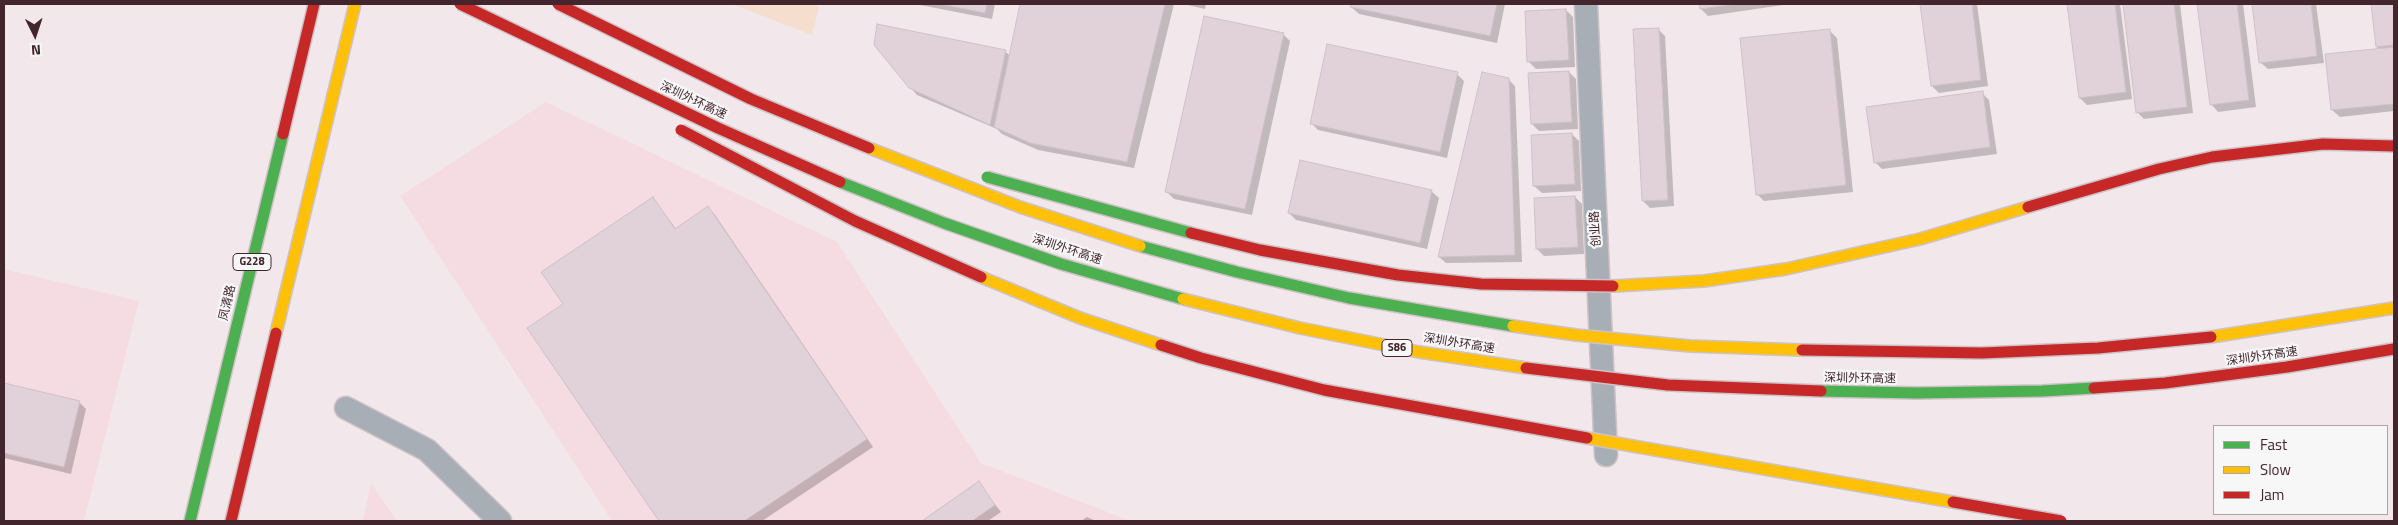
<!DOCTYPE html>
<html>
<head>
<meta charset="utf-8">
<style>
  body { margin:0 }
  #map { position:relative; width:2398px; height:525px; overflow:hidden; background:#f2e8eb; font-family:"Titillium Web",sans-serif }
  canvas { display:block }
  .frame { position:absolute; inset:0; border:5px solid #43252d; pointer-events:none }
  .legend { position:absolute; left:2213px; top:425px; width:175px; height:90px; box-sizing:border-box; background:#f7f7f7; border:1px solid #afa3a6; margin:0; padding:6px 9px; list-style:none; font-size:15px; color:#43252d }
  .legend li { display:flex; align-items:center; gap:10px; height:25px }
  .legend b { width:25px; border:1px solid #afa3a6 }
  .north { position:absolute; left:10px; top:10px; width:50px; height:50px; -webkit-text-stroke:4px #f7f7f7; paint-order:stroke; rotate:176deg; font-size:14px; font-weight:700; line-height:20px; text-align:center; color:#43252d }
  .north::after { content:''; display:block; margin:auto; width:18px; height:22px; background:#43252d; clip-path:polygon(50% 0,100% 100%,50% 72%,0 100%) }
</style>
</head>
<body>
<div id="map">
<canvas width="2398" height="525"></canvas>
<div class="frame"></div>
<ul class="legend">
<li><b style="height:6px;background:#4caf50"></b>Fast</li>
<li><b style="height:6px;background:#ffc107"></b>Slow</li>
<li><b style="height:6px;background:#c62828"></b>Jam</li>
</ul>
<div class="north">N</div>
</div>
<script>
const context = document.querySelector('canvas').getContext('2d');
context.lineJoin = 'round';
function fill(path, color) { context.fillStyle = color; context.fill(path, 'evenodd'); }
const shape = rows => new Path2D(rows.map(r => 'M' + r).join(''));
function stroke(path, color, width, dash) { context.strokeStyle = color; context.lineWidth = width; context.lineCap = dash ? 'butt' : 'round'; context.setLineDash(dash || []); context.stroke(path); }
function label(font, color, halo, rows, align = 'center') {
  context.font = font + ' "Titillium Web","Noto Sans SC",sans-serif'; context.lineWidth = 4.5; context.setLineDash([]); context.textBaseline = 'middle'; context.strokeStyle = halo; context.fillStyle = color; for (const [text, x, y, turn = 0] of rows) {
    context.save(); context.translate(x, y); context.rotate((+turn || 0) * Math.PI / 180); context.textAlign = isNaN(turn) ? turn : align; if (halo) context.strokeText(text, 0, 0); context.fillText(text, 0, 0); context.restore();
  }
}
fill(shape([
  [546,102,837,242,981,463,1131,521,612,521,400,196],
  [4,269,139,301,84,521,4,521],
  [371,483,397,521,363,521]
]), '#f5dce2');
fill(shape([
  [732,4,815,4,819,8,812,35]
]), '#f5dece');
fill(shape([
  [915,4,995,4,992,19],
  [1021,4,1174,4,1134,168,1038,150,1002,134,997,129,917,95,910,87,1005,51,1010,56],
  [1183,4,1204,5,1206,4,1205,9],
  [1352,4,1505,4,1497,43,1359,14,1351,7],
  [1700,4,1790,4,1708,16,1701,9],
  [1922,4,1977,4,1988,86,1939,93,1932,86],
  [2068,4,2120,4,2132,99,2087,105,2080,98],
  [2124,4,2180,4,2193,113,2144,119,2137,112],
  [2198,4,2243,4,2256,107,2218,112,2211,104],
  [2253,4,2316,4,2324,63,2268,69,2260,62],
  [2372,4,2394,4,2394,111,2340,117,2332,110,2380,50,2377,47],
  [1566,10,1573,17,1575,67,1536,69,1529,62],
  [1658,29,1665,36,1674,206,1650,208,1643,201],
  [1830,31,1837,38,1853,192,1764,201,1757,194],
  [1283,34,1290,41,1252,215,1174,199,1167,192],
  [1569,72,1576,79,1578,129,1539,131,1532,124],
  [1457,74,1464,81,1447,158,1318,130,1311,123],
  [1508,79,1515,86,1522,262,1446,263,1439,257],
  [1982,93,1989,100,1997,154,1882,169,1875,162],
  [1572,134,1579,141,1581,191,1542,193,1534,186],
  [1431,191,1439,198,1427,249,1296,220,1289,213],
  [1575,197,1582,204,1584,254,1544,256,1537,249],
  [653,198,676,229,708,208,715,215,873,447,762,521,660,521,529,328,564,304],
  [4,384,79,402,86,409,71,474,4,458],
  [978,483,1001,512,988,521,924,521],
  [1087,517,1096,521,1081,521]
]), '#0003');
const building = shape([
  [940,4,987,4,985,13,940,4],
  [1020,4,1165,4,1127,162,1030,143,994,127,1020,4],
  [1351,4,1497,4,1490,36,1350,7,1351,4],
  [1699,4,1737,4,1700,9,1699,4],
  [1920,4,1972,4,1981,80,1931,86,1920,4],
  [2067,4,2115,4,2126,92,2079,98,2067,4],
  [2123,4,2174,4,2187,107,2136,113,2123,4],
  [2197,4,2237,4,2249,100,2210,105,2197,4],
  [2252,4,2311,4,2317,56,2259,63,2252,4],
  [2371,4,2394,4,2394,45,2376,47,2371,4],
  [1566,9,1569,60,1527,62,1525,11,1566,9],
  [1204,16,1284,33,1245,209,1165,192,1204,16],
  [877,24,1006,50,990,125,909,88,874,45,877,24],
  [1659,28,1668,200,1642,201,1633,29,1659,28],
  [1830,29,1846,185,1756,195,1740,38,1830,29],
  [1327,44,1458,72,1440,152,1310,124,1327,44],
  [2394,47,2394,104,2331,110,2325,54,2394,47],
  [1569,71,1572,122,1531,124,1528,73,1569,71],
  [1482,72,1509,78,1515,255,1438,257,1482,72],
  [1983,91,1990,147,1874,163,1866,107,1983,91],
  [1572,133,1575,184,1533,186,1531,135,1572,133],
  [1300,160,1432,190,1420,243,1288,213,1300,160],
  [1575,196,1578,247,1536,249,1534,198,1575,196],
  [653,197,675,229,708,206,867,439,744,521,659,521,527,328,563,304,541,272,653,197],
  [4,383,80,401,64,467,4,453,4,383],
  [979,481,995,505,972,521,922,521,979,481]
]);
fill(building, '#e1d1d9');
stroke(building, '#d0c0c8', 1);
const street = shape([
  [1586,4,1606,455],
  [346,408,427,450,500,521]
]);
const fast = shape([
  [190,521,283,134]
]);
const slow = shape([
  [276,333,355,4]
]);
const jam = shape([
  [283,134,314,4],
  [231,521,276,333]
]);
stroke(street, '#cec2c6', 25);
stroke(fast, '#cec2c6', 14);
stroke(slow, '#cec2c6', 14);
stroke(jam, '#cec2c6', 14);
stroke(street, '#a8aeb5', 22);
stroke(fast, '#4caf50', 11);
stroke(slow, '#ffc107', 11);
stroke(jam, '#c62828', 11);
const fastBridge = shape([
  [987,177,1191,233],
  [840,182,944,223,1061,264,1183,299],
  [1140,246,1237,272,1349,298,1513,326],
  [1821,391,1917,393,2042,391,2094,388]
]);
const slowBridge = shape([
  [869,148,1020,207,1140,246],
  [981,277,1080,318,1161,345],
  [1613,286,1704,281,1786,269,1920,239,2028,207],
  [1183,299,1300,328,1419,352,1526,368],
  [1513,326,1576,335,1690,346,1802,350],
  [2211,337,2394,308],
  [1587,438,1953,502]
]);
const jamBridge = shape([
  [460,4,718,128,840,182],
  [558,4,751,99,869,148],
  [681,130,855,221,981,277],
  [2028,207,2159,169,2212,157,2323,144,2394,146],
  [1191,233,1260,250,1398,275,1481,284,1613,286],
  [1161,345,1201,358,1324,390,1587,438],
  [1802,350,1982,353,2098,348,2211,337],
  [1526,368,1668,385,1821,391],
  [2094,388,2165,383,2287,367,2394,349],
  [1953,502,2061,521]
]);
stroke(fastBridge, '#cec2c6', 14, []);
stroke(slowBridge, '#cec2c6', 14, []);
stroke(jamBridge, '#cec2c6', 14, []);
stroke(fastBridge, '#4caf50', 11);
stroke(slowBridge, '#ffc107', 11);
stroke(jamBridge, '#c62828', 11);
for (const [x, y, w] of [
  [252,262,38],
  [1397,348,30]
]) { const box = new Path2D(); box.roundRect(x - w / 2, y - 8.5, w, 17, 4); context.fillStyle = '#f7f7f7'; context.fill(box); stroke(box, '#43252d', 1); }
label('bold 11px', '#43252d', null, [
  ["G228",252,262],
  ["S86",1397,348]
]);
label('12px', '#43252d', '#f7f7f7', [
  ["深圳外环高速",693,101,25],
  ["创业路",1596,229,-93],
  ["深圳外环高速",1067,250,18],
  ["凤清路",228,303,-77],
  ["深圳外环高速",1459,344,9],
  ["深圳外环高速",2262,357,-8],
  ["深圳外环高速",1860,379,1]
]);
</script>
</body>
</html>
